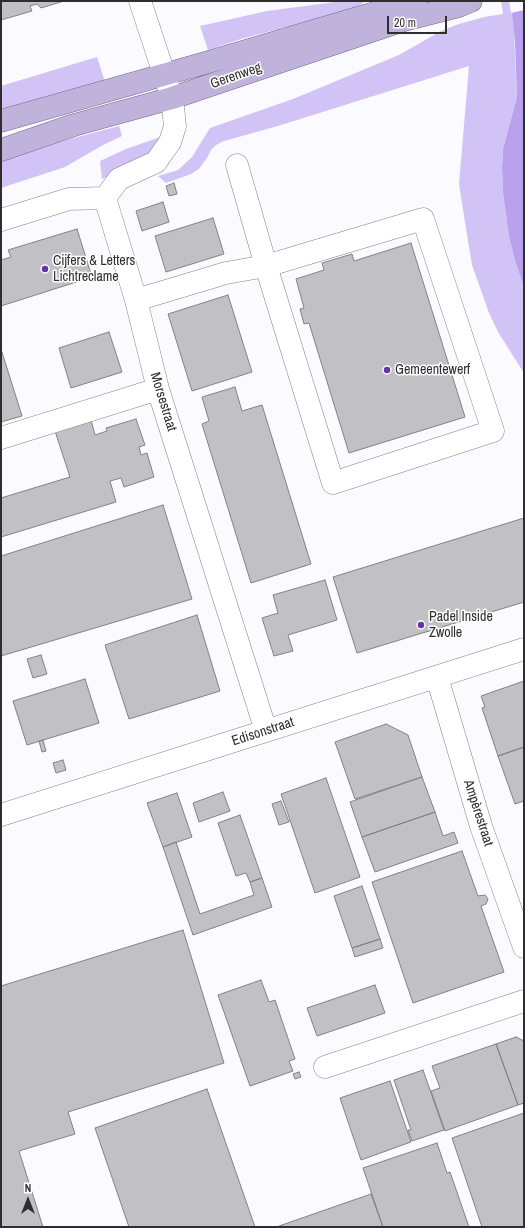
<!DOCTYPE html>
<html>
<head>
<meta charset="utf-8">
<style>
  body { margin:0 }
  #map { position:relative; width:525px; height:1228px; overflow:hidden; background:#fbfafe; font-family:"Archivo Narrow",sans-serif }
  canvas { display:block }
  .frame { position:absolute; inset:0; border:2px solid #2e2e2f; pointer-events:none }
  .north { position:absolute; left:8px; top:1180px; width:40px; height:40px; -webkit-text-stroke:3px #fff; paint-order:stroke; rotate:0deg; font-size:11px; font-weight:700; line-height:16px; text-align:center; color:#2e2e2f }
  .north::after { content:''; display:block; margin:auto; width:14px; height:18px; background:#2e2e2f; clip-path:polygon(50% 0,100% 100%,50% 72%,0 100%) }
  .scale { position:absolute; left:387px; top:16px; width:60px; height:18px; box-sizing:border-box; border:2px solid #2e2e2f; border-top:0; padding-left:5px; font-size:12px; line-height:14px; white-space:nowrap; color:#2e2e2f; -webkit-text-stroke:3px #fff; paint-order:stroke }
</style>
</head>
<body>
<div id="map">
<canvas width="525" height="1228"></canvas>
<div class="frame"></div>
<div class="north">N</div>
<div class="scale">20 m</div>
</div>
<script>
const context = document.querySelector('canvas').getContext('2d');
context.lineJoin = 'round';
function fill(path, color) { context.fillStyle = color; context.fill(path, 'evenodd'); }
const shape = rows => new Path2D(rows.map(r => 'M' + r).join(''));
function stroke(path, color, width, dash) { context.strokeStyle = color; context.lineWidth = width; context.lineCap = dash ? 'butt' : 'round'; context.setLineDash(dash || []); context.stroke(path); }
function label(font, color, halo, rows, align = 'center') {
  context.font = font + ' "Archivo Narrow",sans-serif'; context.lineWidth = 3; context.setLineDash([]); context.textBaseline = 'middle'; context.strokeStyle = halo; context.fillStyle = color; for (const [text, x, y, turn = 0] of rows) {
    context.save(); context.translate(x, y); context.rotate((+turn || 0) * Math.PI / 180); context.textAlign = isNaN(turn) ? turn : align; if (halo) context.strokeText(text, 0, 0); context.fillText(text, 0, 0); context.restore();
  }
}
fill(shape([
  [343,1,365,1,355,9,241,39,208,50,200,26,267,11],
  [501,1,511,1,513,12,517,97,503,149,502,168,503,193,509,237,516,264,524,287,524,373,498,332,489,313,472,265,468,241,459,184,469,66,278,126,224,141,216,145,211,150,207,158,199,169,191,174,166,183,158,176,178,170,192,157,210,128,293,99,399,55,441,31,459,24,484,17,503,14],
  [97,57,105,82,1,114,1,86],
  [119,126,122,136,103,145,65,167,1,188,1,161,70,139],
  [163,136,154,159,102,179,100,161,126,149]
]), '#d2c3f6');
fill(shape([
  [511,1,524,1,524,287,516,264,509,237,503,193,502,168,503,149,517,97,515,43]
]), '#b9a1ee');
fill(shape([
  [509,1,524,1,524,10,511,13]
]), '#fbfafe');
const building = shape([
  [1,1,64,1,41,8,37,4,30,6,32,11,1,20,1,1],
  [174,183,177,194,169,196,166,186,174,183],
  [163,202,169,222,142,231,136,211,163,202],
  [213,218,224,254,166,272,155,236,213,218],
  [77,229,92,277,1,306,1,260,11,257,8,250,77,229],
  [411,243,465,417,349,453,309,323,304,324,300,309,304,308,296,279,324,270,322,263,352,254,354,261,411,243],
  [228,295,252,372,192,391,168,314,228,295],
  [109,332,122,372,71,388,59,348,109,332],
  [1,349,22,416,1,422,1,349],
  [235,387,242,411,262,405,311,564,251,583,202,424,209,421,202,397,235,387],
  [136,419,145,445,139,447,141,455,147,453,154,477,124,487,121,478,110,481,116,502,1,537,1,498,70,477,55,431,91,420,95,435,107,431,106,428,136,419],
  [163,505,192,599,1,656,1,556,163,505],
  [524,518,524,602,357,653,333,577,524,518],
  [325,580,337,620,288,635,293,651,274,656,262,618,278,613,273,595,325,580],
  [197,615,220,691,129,719,105,645,197,615],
  [41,655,47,674,33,678,27,659,41,655],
  [85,679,99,723,27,745,13,701,85,679],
  [524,681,524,747,498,756,482,708,485,707,481,696,524,681],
  [386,724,408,735,422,777,355,799,335,742,386,724],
  [43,740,46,751,42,752,39,741,43,740],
  [524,747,524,801,515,804,498,756,524,747],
  [63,760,66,770,56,773,53,763,63,760],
  [422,777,435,812,362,837,350,802,422,777],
  [326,778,360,877,315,893,281,794,326,778],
  [223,792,230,811,199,822,193,803,223,792],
  [177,793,192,837,163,847,147,803,177,793],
  [281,801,289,822,279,825,272,804,281,801],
  [435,812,443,836,454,832,458,843,375,872,362,837,435,812],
  [240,815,262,878,250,882,246,873,236,876,218,823,240,815],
  [176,842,200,914,254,895,250,882,262,878,272,907,193,935,163,847,176,842],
  [462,851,478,896,485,895,488,899,486,904,481,906,504,972,413,1003,372,882,462,851],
  [362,886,380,939,352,948,334,896,362,886],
  [183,930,224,1063,68,1112,75,1134,19,1151,43,1227,1,1227,1,986,183,930],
  [380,939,383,948,355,957,352,948,380,939],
  [261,980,269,1002,275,1000,295,1059,289,1061,293,1071,250,1086,218,995,261,980],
  [375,985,385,1013,317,1036,307,1008,375,985],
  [516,1037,524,1041,524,1103,518,1105,496,1044,516,1037],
  [496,1044,518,1105,445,1131,431,1091,440,1088,432,1066,496,1044],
  [423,1070,444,1130,412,1141,408,1130,411,1130,394,1080,423,1070],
  [299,1072,301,1077,295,1079,293,1074,299,1072],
  [390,1081,411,1142,361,1160,340,1098,390,1081],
  [207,1089,255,1227,129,1227,95,1128,207,1089],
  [524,1113,524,1227,482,1227,452,1138,524,1113],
  [437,1143,447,1173,450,1172,469,1227,383,1227,363,1168,437,1143],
  [371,1194,383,1227,280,1227,279,1226,371,1194]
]);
fill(building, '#c1c0c4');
stroke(building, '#828185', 1);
const minor = shape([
  [140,1,172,98,175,126,170,142,156,162,119,179,105,198,136,300,158,389,266,731],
  [1,220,69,199,105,198],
  [136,300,226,273,266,266,423,219,493,431,333,483,266,266,237,165],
  [1,438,158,389],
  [437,677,481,826,524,947],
  [1,815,524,649],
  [325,1067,524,1001]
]);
const major = shape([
  [1,121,205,63,415,1],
  [1,150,74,125,172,98,404,20,459,6,471,1]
]);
stroke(minor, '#838286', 23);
stroke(major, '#72648f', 23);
stroke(minor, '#fff', 22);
stroke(major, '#c0b3db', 22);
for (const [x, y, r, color] of [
  [45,269,4,"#6634ab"],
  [387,370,4,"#6634ab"],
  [421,625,4,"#6634ab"]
]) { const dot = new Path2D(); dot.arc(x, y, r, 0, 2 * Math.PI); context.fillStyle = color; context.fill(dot); stroke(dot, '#fff', 1.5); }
label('14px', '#2e2e2f', '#fff', [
  ["Gerenweg",236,76,-19],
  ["Morsestraat",163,402,73],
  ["Edisonstraat",263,732,-18],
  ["Ampèrestraat",478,813,72]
]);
label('14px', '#2e2e2f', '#fff', [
  ["Cijfers & Letters",53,261],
  ["Lichtreclame",53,277],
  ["Gemeentewerf",395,370],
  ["Padel Inside",429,617],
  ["Zwolle",429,633]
], 'left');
</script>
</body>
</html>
